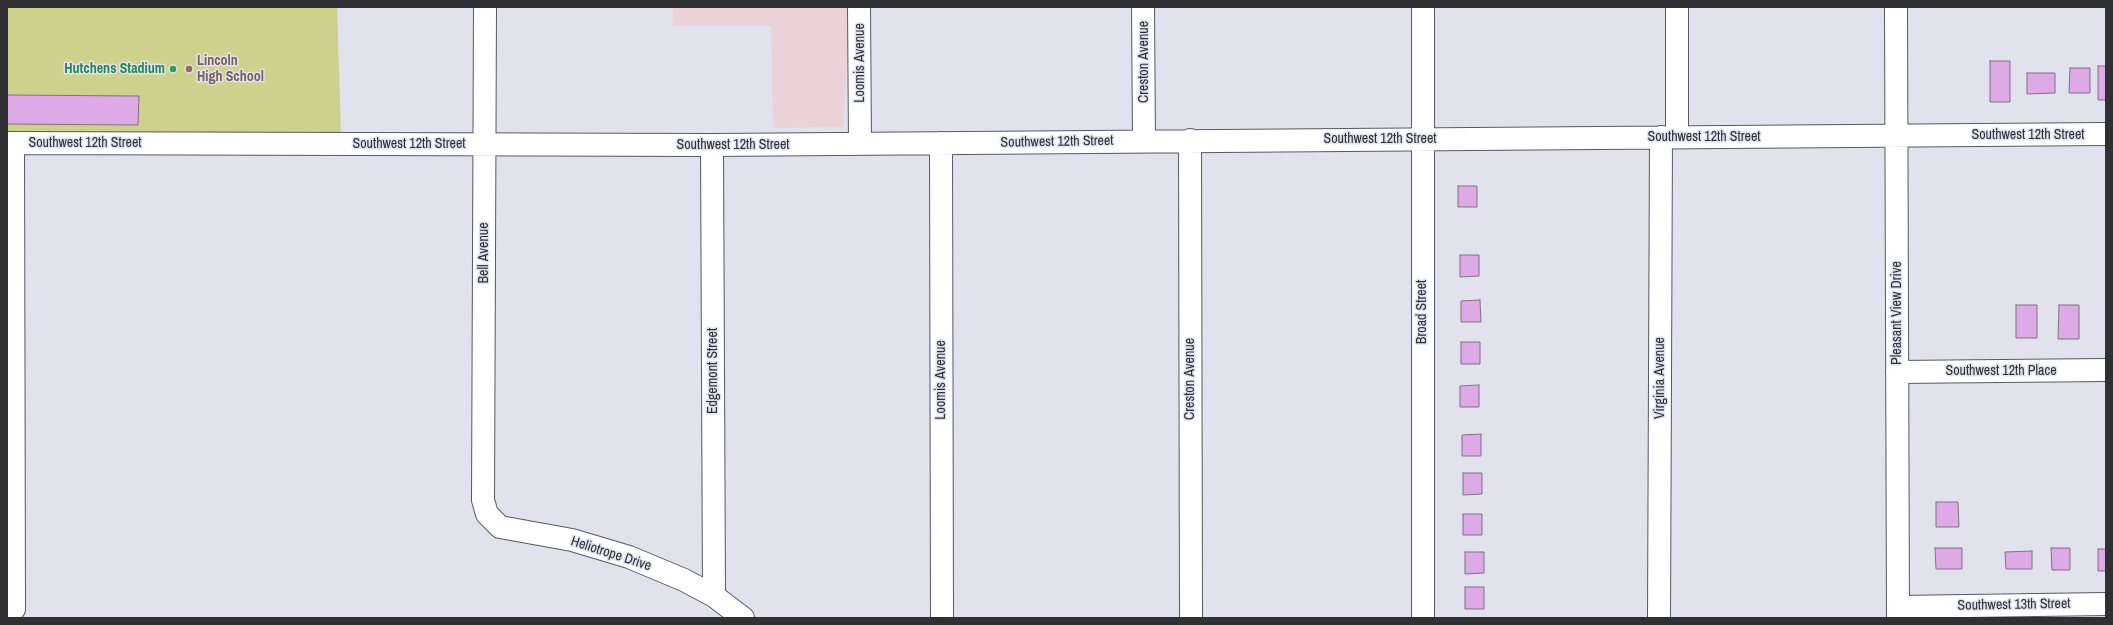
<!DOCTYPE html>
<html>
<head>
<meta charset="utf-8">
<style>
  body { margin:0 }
  #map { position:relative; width:2113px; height:625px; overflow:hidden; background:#e1e2ee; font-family:"Archivo Narrow",sans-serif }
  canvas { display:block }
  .frame { position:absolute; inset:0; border:8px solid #2f2f34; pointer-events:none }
</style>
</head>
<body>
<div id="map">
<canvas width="2113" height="625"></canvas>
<div class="frame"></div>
</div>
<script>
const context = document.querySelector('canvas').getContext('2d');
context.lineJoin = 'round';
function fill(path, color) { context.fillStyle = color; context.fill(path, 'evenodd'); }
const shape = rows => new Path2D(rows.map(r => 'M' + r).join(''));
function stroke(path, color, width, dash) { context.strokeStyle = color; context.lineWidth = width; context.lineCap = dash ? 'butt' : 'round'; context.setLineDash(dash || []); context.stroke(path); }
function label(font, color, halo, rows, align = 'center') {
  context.font = font + ' "Archivo Narrow",sans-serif'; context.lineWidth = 3; context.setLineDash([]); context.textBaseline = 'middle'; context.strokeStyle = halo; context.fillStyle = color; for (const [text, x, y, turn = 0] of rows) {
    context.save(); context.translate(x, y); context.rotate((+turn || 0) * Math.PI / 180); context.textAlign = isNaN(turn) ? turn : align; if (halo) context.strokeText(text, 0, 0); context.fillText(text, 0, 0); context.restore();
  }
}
fill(shape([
  [673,7,851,7,843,127,773,128,771,26,672,26]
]), '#ebd2d8');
fill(shape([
  [7,7,337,7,341,133,7,132]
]), '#cdd18c');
const building = shape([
  [1990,61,2010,61,2010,102,1990,102,1990,61],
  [2098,66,2106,66,2106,100,2098,100,2098,66],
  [2070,68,2090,68,2090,93,2069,93,2070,68],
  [2027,73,2055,73,2055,93,2027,94,2027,73],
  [7,95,139,96,138,125,7,124,7,95],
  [1458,186,1477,186,1477,207,1458,207,1458,186],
  [1460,255,1479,255,1479,276,1460,277,1460,255],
  [1480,300,1481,322,1461,322,1461,301,1480,300],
  [2016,305,2037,305,2037,338,2016,338,2016,305],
  [2059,305,2079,305,2079,339,2058,339,2059,305],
  [1461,342,1480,342,1480,364,1461,364,1461,342],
  [1479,385,1479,407,1460,407,1460,386,1479,385],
  [1481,434,1481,456,1462,456,1462,435,1481,434],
  [1463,473,1482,473,1482,494,1463,495,1463,473],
  [1936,502,1958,502,1959,527,1936,527,1936,502],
  [1463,514,1482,514,1482,535,1463,535,1463,514],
  [1935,548,1962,548,1962,569,1936,569,1935,548],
  [2051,548,2070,548,2070,570,2052,570,2051,548],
  [2098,549,2106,549,2106,571,2098,571,2098,549],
  [2032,551,2032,569,2006,569,2005,552,2032,551],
  [1465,552,1484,552,1484,573,1465,574,1465,552],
  [1465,587,1484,587,1484,609,1465,609,1465,587]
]);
fill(building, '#dea9e7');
stroke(building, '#7d757e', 1);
const minor = shape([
  [485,7,483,500,487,514,500,527,572,540,629,557,684,580,714,596,743,618],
  [859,7,860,144],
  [1143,7,1144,141],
  [1677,7,1677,137],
  [1896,7,1898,618],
  [1190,140,1191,618],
  [7,143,712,145,2106,134],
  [13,143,14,609],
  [941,143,942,618],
  [712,145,714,596],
  [1897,372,2106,370],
  [1898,607,2106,604],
  [1423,618,1423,7],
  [1659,618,1661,137]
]);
stroke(minor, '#595963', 24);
stroke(minor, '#fff', 22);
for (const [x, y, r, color] of [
  [173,69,4,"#2e9e5b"],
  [189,69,4,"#8d6e63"]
]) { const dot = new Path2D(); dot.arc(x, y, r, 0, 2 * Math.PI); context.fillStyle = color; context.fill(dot); stroke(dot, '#e1e2ee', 1.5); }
label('bold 14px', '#785e54', '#e1e2ee', [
  ["Lincoln",197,61],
  ["High School",197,77]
], 'left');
label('14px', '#2f2f34', '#e1e2ee', [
  ["Creston Avenue",1144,62,-90],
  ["Loomis Avenue",860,63,-90],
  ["Southwest 12th Street",2028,135],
  ["Southwest 12th Street",1704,137],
  ["Southwest 12th Street",1380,139],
  ["Southwest 12th Street",1057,142,-1],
  ["Southwest 12th Street",85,143],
  ["Southwest 12th Street",409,144],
  ["Southwest 12th Street",733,145],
  ["Bell Avenue",484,253,-90],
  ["Broad Street",1422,312,-90],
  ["Pleasant View Drive",1897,313,-90],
  ["Edgemont Street",713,371,-90],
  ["Southwest 12th Place",2001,371],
  ["Virginia Avenue",1660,378,-90],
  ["Creston Avenue",1190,379,-90],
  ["Loomis Avenue",941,380,-90],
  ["Heliotrope Drive",611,554,18],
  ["Southwest 13th Street",2014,605,-1]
]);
label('bold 14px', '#27864d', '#e1e2ee', [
  ["Hutchens Stadium",165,69]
], 'right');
</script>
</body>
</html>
